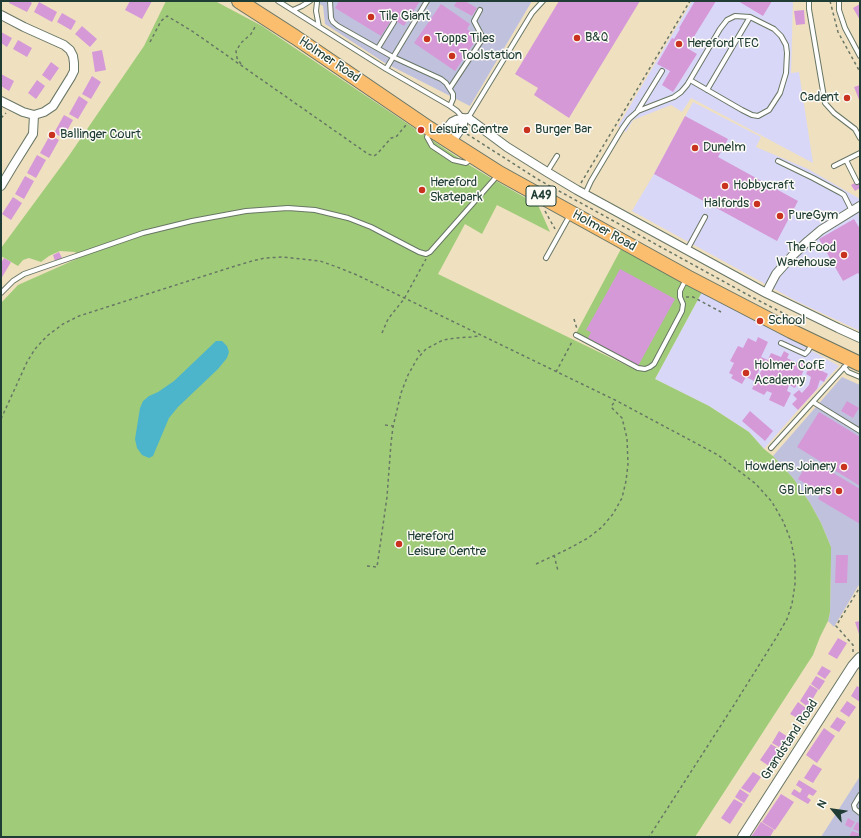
<!DOCTYPE html>
<html>
<head>
<meta charset="utf-8">
<style>
  body { margin:0 }
  #map { position:relative; width:861px; height:838px; overflow:hidden; background:#efe0c0; font-family:Pangolin,sans-serif }
  canvas { display:block }
  .frame { position:absolute; inset:0; border:2px solid #1f3d34; pointer-events:none }
  .north { position:absolute; left:813px; top:790px; width:40px; height:40px; -webkit-text-stroke:3px #fdfcf7; paint-order:stroke; rotate:299deg; font-size:11px; font-weight:700; line-height:16px; text-align:center; color:#1f3d34 }
  .north::after { content:''; display:block; margin:auto; width:14px; height:18px; background:#1f3d34; clip-path:polygon(50% 0,100% 100%,50% 72%,0 100%) }
</style>
</head>
<body>
<div id="map">
<canvas width="861" height="838"></canvas>
<div class="frame"></div>
<div class="north">N</div>
</div>
<script>
const context = document.querySelector('canvas').getContext('2d');
context.lineJoin = 'round';
function fill(path, color) { context.fillStyle = color; context.fill(path, 'evenodd'); }
const shape = rows => new Path2D(rows.map(r => 'M' + r).join(''));
function stroke(path, color, width, dash) { context.strokeStyle = color; context.lineWidth = width; context.lineCap = dash ? 'butt' : 'round'; context.setLineDash(dash || []); context.stroke(path); }
function label(font, color, halo, rows, align = 'center') {
  context.font = font + ' Pangolin,sans-serif'; context.lineWidth = 3; context.setLineDash([]); context.textBaseline = 'middle'; context.strokeStyle = halo; context.fillStyle = color; for (const [text, x, y, turn = 0] of rows) {
    context.save(); context.translate(x, y); context.rotate((+turn || 0) * Math.PI / 180); context.textAlign = isNaN(turn) ? turn : align; if (halo) context.strokeText(text, 0, 0); context.fillText(text, 0, 0); context.restore();
  }
}
fill(shape([
  [692,1,793,1,791,73,799,72,813,163,691,98,682,112,671,105,633,120,626,132,618,126],
  [693,102,761,137,756,147,808,169,860,199,860,213,858,216,860,218,860,331,798,302,632,211,654,174],
  [702,292,744,313,839,366,798,410,764,449,749,432,709,406,655,379]
]), '#d9d7f7');
fill(shape([
  [315,1,532,1,470,106,385,63,325,24,323,6],
  [842,377,860,385,860,583,834,627,828,621,830,612,831,558,831,547,821,523,810,503,793,478,773,456],
  [860,776,860,837,821,837]
]), '#c0c2dd');
fill(shape([
  [166,1,215,1,262,26,466,163,489,177,538,205,550,232,497,205,482,234,465,224,438,274,638,371,574,337,621,249,702,292,655,379,709,406,749,432,764,449,773,456,793,478,810,503,821,523,831,547,831,558,830,612,828,621,820,637,813,655,695,837,1,837,1,303,18,285,81,257,75,252,60,251,49,256,41,262,29,258,23,260,18,266,1,256,1,248,68,157,144,46]
]), '#a0cc79');
fill(shape([
  [216,341,222,341,227,346,229,352,227,358,218,369,178,407,169,418,153,456,149,458,142,455,137,448,135,439,140,408,143,401,149,396,158,392,174,381]
]), '#4db5cb');
fill(shape([
  [10,1,29,1,32,3,27,12,9,3],
  [130,1,152,1,142,19,125,10],
  [339,1,420,1,404,26,392,19,381,36,335,8],
  [457,1,465,1,477,8,472,16,454,6],
  [559,1,640,1,569,118,534,95,538,88,515,74],
  [695,1,716,1,687,48,697,54,673,92,662,85,670,71,657,64,672,38,674,39,680,29,679,28],
  [738,1,772,1,763,16],
  [39,2,57,12,52,22,34,12],
  [441,4,470,24,467,29,478,37,455,71,414,43],
  [860,4,860,20,853,8],
  [804,10,805,24,796,25,794,11],
  [62,13,76,21,71,30,57,22],
  [82,26,97,39,90,47,75,34],
  [1,32,12,38,7,47,1,43],
  [18,40,32,48,27,57,13,49],
  [102,50,106,70,95,72,92,52],
  [51,62,59,68,50,81,42,75],
  [1,74,14,81,9,91,1,86],
  [92,76,101,82,91,99,82,94],
  [37,80,45,86,36,99,28,93],
  [860,85,860,102,854,87],
  [79,96,88,102,78,119,69,114],
  [64,115,73,120,63,138,54,133],
  [685,116,728,139,718,157,798,201,777,241,654,174],
  [50,135,59,140,49,158,40,153],
  [37,155,46,160,36,178,27,173],
  [25,176,34,181,24,199,15,194],
  [860,180,860,188,855,191,851,185],
  [13,197,22,203,11,220,2,214],
  [854,219,860,229,860,276,858,273,843,281,819,239],
  [59,252,62,258,55,261,53,255],
  [4,258,11,262,1,279,1,263],
  [620,269,675,299,638,366,588,338,591,332,586,330],
  [758,337,768,342,761,357,768,360,771,353,781,357,784,351,789,354,787,358,797,363,799,359,807,364,795,388,789,385,787,391,791,393,784,407,769,400,772,393,767,391,764,395,752,389,762,369,760,368,754,381,746,377,742,384,731,378,733,375,729,373,734,363,730,361,738,346,743,348,748,338,756,342],
  [810,365,828,374,824,382,820,380,817,389,798,410,792,404,797,399,793,395,799,390,802,393,809,385,811,377,806,374],
  [847,401,859,408,853,418,841,411],
  [750,411,773,431,765,441,742,421],
  [819,412,860,437,860,486,797,447],
  [810,459,860,489,860,524,818,499,821,493,798,479],
  [836,555,848,555,847,583,835,583],
  [860,621,860,637,855,622],
  [838,638,847,643,837,659,828,654],
  [822,666,831,671,825,679,817,674],
  [816,676,825,681,819,690,811,684],
  [810,685,818,690,808,707,800,701],
  [857,686,860,688,860,702,851,696],
  [847,701,856,707,849,717,840,711],
  [798,702,806,708,799,719,790,714],
  [837,717,846,722,839,732,830,727],
  [824,728,835,736,817,763,806,755],
  [779,731,788,737,781,748,772,743],
  [771,744,779,749,769,766,760,760],
  [813,764,822,769,813,783,804,778],
  [753,772,761,777,750,793,741,788],
  [799,780,817,791,813,796,809,794,807,797,811,800,808,804,791,794,794,789,800,793,802,789,796,785],
  [740,789,749,795,744,803,735,797],
  [781,794,794,802,775,830,762,822],
  [734,799,743,804,730,824,721,818],
  [848,818,855,822,851,828,845,825],
  [761,822,774,830,770,837,751,837],
  [857,822,860,824,860,832,853,829],
  [852,831,860,834,860,837,849,837]
]), '#d699d8');
const service = shape([
  [278,1,386,69,450,106,457,111,463,118],
  [330,1,331,18,333,22,338,26,393,57,441,79,446,83,453,94,453,99,450,106],
  [809,1,809,9,825,103,834,113,855,129,860,138],
  [839,1,839,10,845,28,860,56],
  [317,2,316,11,319,27],
  [293,10,302,6,310,1],
  [378,48,394,22],
  [386,69,427,1],
  [450,88,483,38,474,21,480,10],
  [707,90,750,17],
  [638,110,662,71],
  [468,118,532,13,543,1],
  [429,132,427,137,432,146,453,160,466,163,471,159],
  [846,160,857,182],
  [778,161,813,178,841,193,844,195,852,211],
  [834,166,860,153],
  [547,172,557,156],
  [585,194,591,181,622,129,629,119,638,111,674,97,681,92,687,85,690,80,720,29,727,20,735,16,750,17,774,29,781,36,786,45,787,53,786,73,780,93,769,110,758,116,752,115,742,110,690,80],
  [687,250,705,217],
  [546,258,570,215],
  [1,293,13,281,24,274,143,233,192,221,246,211,288,208,315,210,348,218,371,227,419,252,426,254,430,252,498,175],
  [576,335,638,368,645,369,650,367,654,364,682,311,683,304,680,297,680,291,686,279],
  [781,343,805,354,808,351,812,344],
  [844,367,848,372,860,377],
  [813,402,860,431],
  [771,448,849,362],
  [860,795,854,805,855,809,860,813]
]);
const minor = shape([
  [1,15,24,27,64,45,70,50,73,56,74,63,74,71,71,77,53,106,44,112,34,115,23,112,1,101],
  [441,136,452,122,456,120,468,118,507,147,547,172,577,190,766,293,838,328,860,338],
  [451,143,460,130,463,125,463,118],
  [1,186,13,166,33,134,34,115],
  [766,293,776,274,793,255,808,241,821,230,860,206]
]);
const tertiary = shape([
  [743,837,853,666,860,658]
]);
const trunk = shape([
  [239,1,295,37,430,129,499,173,687,277,791,331,860,364]
]);
stroke(service, '#687665', 6);
stroke(minor, '#687665', 10);
stroke(tertiary, '#687665', 12);
stroke(trunk, '#687665', 16);
stroke(shape([
  [830,1,838,32,860,72],
  [150,42,161,21,167,16,192,31,368,154,374,156,378,153,391,138,396,137,406,125],
  [241,64,237,58,236,51,241,43,251,34,255,27],
  [1,118,6,113],
  [467,134,539,180,750,296,806,325],
  [581,183,690,1],
  [545,211,555,229],
  [686,297,693,297,721,312],
  [574,319,577,329],
  [382,333,388,319,404,299,426,259],
  [418,350,421,354],
  [556,372,573,340],
  [1,419,27,362,35,349,47,336,63,324,79,316,232,267,252,261,265,258,283,257,320,261,337,267,357,275,615,400,718,455,756,484,772,502,783,521,791,541,795,562,795,584,792,604,787,619,776,638,734,705,649,837],
  [385,425,393,426],
  [554,555,558,571],
  [536,564,568,549,588,538,602,527,613,514,622,498,626,481,628,464,627,438,622,418,611,407,615,401],
  [367,566,377,567,387,497,391,443,393,427,401,393,408,375,417,359,426,349,443,340,456,338,471,337,480,336],
  [853,652,853,645,836,626,860,587]
]), '#687665', 1.5, [3, 3]);
stroke(service, '#fff', 4);
stroke(minor, '#fff', 8);
stroke(tertiary, '#fff', 10);
stroke(trunk, '#fbbd6e', 14);
for (const [x, y, r, color] of [
  [371,17,4,"#c8321e"],
  [577,38,4,"#c8321e"],
  [427,39,4,"#c8321e"],
  [679,44,4,"#c8321e"],
  [452,56,4,"#c8321e"],
  [847,98,4,"#c8321e"],
  [421,130,4,"#c8321e"],
  [527,130,4,"#c8321e"],
  [52,135,4,"#c8321e"],
  [695,148,4,"#c8321e"],
  [725,186,4,"#c8321e"],
  [422,190,4,"#c8321e"],
  [757,204,4,"#c8321e"],
  [780,216,4,"#c8321e"],
  [844,255,4,"#c8321e"],
  [760,321,4,"#c8321e"],
  [746,373,4,"#c8321e"],
  [844,467,4,"#c8321e"],
  [839,491,4,"#c8321e"],
  [399,544,4,"#c8321e"]
]) { const dot = new Path2D(); dot.arc(x, y, r, 0, 2 * Math.PI); context.fillStyle = color; context.fill(dot); stroke(dot, '#fdfcf7', 1.5); }
for (const [x, y, w] of [
  [541,196,30]
]) { const box = new Path2D(); box.roundRect(x - w / 2, y - 10, w, 20, 3); context.fillStyle = '#fdfcf7'; context.fill(box); stroke(box, '#1f3d34', 1); }
label('bold 12px', '#1f3d34', null, [
  ["A49",541,196]
]);
label('13px', '#1f3d34', '#fdfcf7', [
  ["Tile Giant",379,17],
  ["B&Q",585,38],
  ["Topps Tiles",435,39],
  ["Hereford TEC",687,44],
  ["Toolstation",460,56],
  ["Cadent",839,98,"right"],
  ["Leisure Centre",429,130],
  ["Burger Bar",535,130],
  ["Ballinger Court",60,135],
  ["Dunelm",703,148],
  ["Hereford",430,183],
  ["Skatepark",430,198],
  ["Hobbycraft",733,186],
  ["Halfords",749,204,"right"],
  ["PureGym",788,216],
  ["The Food",836,248,"right"],
  ["Warehouse",836,263,"right"],
  ["School",768,321],
  ["Holmer CofE",754,366],
  ["Academy",754,381],
  ["Howdens Joinery",836,467,"right"],
  ["GB Liners",831,491,"right"],
  ["Hereford",407,537],
  ["Leisure Centre",407,552]
], 'left');
label('13px', '#1f3d34', '#fdfcf7', [
  ["Holmer Road",329,60,34],
  ["Holmer Road",604,231,29],
  ["Grandstand Road",790,740,-57]
]);
</script>
</body>
</html>
